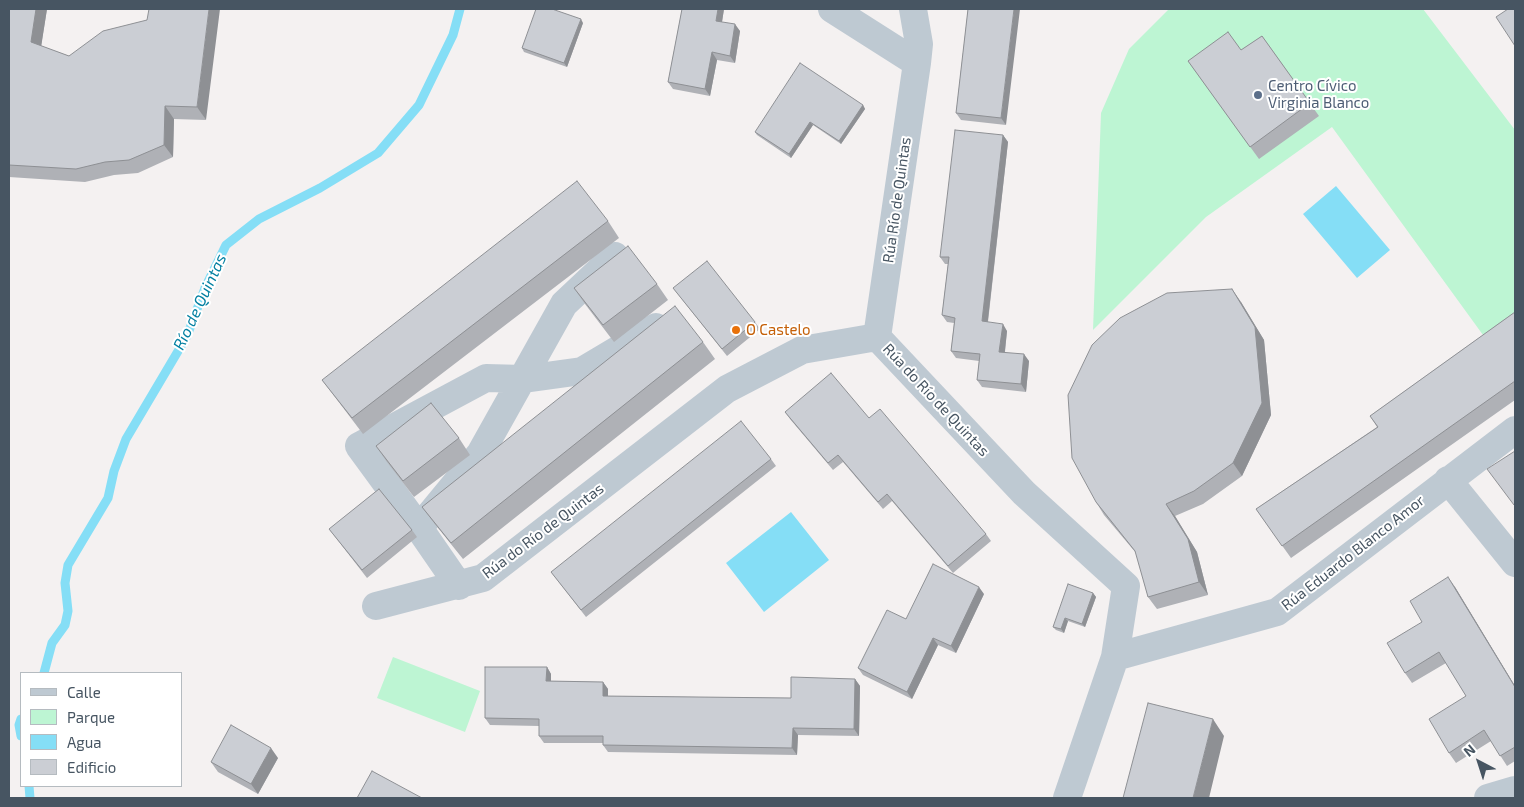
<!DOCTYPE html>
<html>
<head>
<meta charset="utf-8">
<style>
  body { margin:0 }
  #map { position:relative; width:1524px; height:807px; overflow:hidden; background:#f4f1f1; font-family:"Exo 2",sans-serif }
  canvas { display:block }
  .frame { position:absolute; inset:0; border:10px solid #475562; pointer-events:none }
  .legend { position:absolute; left:20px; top:672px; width:162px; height:115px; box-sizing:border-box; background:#fff; border:1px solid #b5bbc0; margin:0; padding:6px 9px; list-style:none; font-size:15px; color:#475562 }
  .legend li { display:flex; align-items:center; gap:10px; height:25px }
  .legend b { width:25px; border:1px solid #b5bbc0 }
  .north { position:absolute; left:1454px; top:737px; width:50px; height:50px; -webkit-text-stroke:4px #fff; paint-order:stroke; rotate:320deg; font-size:14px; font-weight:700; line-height:20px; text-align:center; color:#475562 }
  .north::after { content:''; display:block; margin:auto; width:18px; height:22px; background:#475562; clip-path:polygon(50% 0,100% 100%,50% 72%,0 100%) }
</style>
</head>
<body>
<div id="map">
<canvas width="1524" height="807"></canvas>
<div class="frame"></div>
<ul class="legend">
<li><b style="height:6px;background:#bec9d2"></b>Calle</li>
<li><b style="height:14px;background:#bdf5d3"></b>Parque</li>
<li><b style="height:14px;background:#85def6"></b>Agua</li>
<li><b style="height:14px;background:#cbced4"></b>Edificio</li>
</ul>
<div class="north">N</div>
</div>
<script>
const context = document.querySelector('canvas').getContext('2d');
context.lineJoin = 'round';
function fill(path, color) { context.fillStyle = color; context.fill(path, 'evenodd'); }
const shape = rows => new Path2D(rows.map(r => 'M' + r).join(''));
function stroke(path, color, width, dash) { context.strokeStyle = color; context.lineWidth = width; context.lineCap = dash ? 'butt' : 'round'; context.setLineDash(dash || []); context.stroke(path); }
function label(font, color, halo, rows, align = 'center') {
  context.font = font + ' "Exo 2",sans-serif'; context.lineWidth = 4; context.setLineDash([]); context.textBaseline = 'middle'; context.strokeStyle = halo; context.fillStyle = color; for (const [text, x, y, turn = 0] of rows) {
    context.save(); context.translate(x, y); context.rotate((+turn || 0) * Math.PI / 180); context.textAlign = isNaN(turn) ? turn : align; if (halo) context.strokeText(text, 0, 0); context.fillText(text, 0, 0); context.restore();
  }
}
fill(shape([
  [1169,9,1423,9,1515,130,1515,313,1483,335,1332,127,1206,217,1093,330,1101,113,1129,49],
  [393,657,480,691,465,732,377,698]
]), '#bdf5d3');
fill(shape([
  [1336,186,1390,250,1357,278,1303,214],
  [791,512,829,560,764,612,726,563]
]), '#85def6');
stroke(shape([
  [44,673,52,643,65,625,68,611,65,583,68,565,108,498,114,471,126,439,187,336,205,288,226,245,259,219,320,188,378,153,419,105,453,35,460,9],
  [21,719,19,725,21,736],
  [29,786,30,798]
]), '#85def6', 9);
stroke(shape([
  [832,9,917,63],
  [877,337,917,63,919,44,913,9],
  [1448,480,1515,563],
  [419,528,359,446,486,378,524,379,582,371,656,327],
  [459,586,419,528,480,454,564,304,615,256],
  [376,606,483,578,727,389,802,350,877,337,1024,493,1126,586,1115,657,1067,798],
  [1115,657,1277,612,1515,430],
  [1488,798,1515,790]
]), '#bec9d2', 28);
fill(shape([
  [9,9,47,9,41,46,69,56,147,20,206,120,174,119,173,157,138,173,114,175,85,182,9,177],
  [682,9,724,9,722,22,740,31,735,63,717,60,710,96,673,89,668,82],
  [968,9,1006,125,961,120,956,113],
  [583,23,567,67,524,52,522,48],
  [1262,36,1319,116,1259,159,1188,61,1241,50],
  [863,105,865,109,841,144,813,125,791,158,757,135,755,132],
  [1003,135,1008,142,988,322,1007,331,1005,352,1029,361,1026,392,982,387,977,380,979,361,956,358,951,351,954,323,947,322,942,315,948,264,945,264,940,257],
  [608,221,619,238,363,434,322,380],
  [657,284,668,300,614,342,585,304,574,288],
  [673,288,755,322,760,329,727,356],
  [1241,302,1264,340,1271,415,1242,476,1203,504,1175,516,1197,552,1208,595,1157,609,1148,597,1136,553,1104,515,1096,502],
  [1515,312,1515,400,1291,558,1256,509,1377,427,1370,416],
  [703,342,715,359,463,559,434,523,422,507],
  [785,412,869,418,986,534,991,541,953,573,892,501,883,509,843,462,833,470,790,419],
  [459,438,470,455,414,497,387,462,376,446],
  [771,459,776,466,586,617,551,572],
  [329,529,412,530,417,537,367,578],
  [1455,587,1515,686,1515,761,1507,766,1491,741,1456,763,1449,753,1466,696,1446,663,1412,683,1405,673,1422,622],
  [1093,593,1096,597,1085,627,1068,621,1064,633,1056,630,1053,627],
  [984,594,956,653,938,645,912,699,863,675,858,668,906,619],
  [547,667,551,674,551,681,603,682,608,689,608,696,791,698,855,679,860,686,859,736,798,735,797,755,608,752,603,745,603,743,544,743,539,736,539,726,490,725,485,718],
  [278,758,258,794,218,772,211,762]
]), '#afb1b6');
fill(shape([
  [36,9,47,9,40,54,31,42],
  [209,9,220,9,206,120,197,107],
  [718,9,724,9,721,28,716,21],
  [1014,9,1020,9,1006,125,1001,118],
  [581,19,583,23,567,67,564,63],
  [735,24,740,31,735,63,730,56],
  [712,52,717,60,710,96,705,89],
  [863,105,865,109,841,144,839,141],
  [165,106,174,119,173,157,164,145],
  [810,122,813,125,791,158,789,154],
  [1003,135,1008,142,987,328,982,321],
  [1232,289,1241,302,1264,340,1271,415,1242,476,1233,463],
  [1003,324,1007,331,1004,359,999,352],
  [1024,354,1029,361,1026,392,1021,384],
  [1166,504,1175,516,1197,552,1208,595,1199,582],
  [1448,577,1455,587,1515,686,1515,687],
  [979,587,984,594,956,653,951,646],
  [1093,593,1096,597,1085,627,1082,624],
  [1065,618,1068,621,1064,633,1061,629],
  [933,638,938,645,912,699,907,692],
  [547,667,551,674,551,688,546,681],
  [855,679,860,686,859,736,854,729],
  [603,682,608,689,608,703,603,696],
  [1213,719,1224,736,1209,798,1193,798],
  [793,728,798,735,797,755,792,748],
  [271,748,278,758,258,794,251,784]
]), '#8e9094');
const building = shape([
  [9,9,36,9,31,42,69,56,103,31,147,20,149,9,209,9,197,107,165,106,164,145,129,160,105,162,76,169,9,165,9,9],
  [536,9,552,9,581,19,564,63,522,48,536,9],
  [682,9,718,9,716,21,735,24,730,56,712,52,705,89,668,82,682,9],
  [968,9,1014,9,1001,118,956,113,968,9],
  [1508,9,1515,9,1515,46,1496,17,1508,9],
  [1228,32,1241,50,1262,36,1310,103,1250,147,1188,61,1228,32],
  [800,63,863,105,839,141,810,122,789,154,755,132,800,63],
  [955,130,1003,135,982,321,1003,324,999,352,1024,354,1021,384,977,380,980,354,951,351,955,318,942,315,949,257,940,257,955,130],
  [577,181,608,221,352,418,322,380,577,181],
  [628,246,657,284,603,325,574,288,628,246],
  [707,261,755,322,722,349,673,288,707,261],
  [1232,289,1255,327,1262,403,1233,463,1194,491,1166,504,1188,539,1199,582,1148,597,1135,551,1096,502,1072,458,1068,395,1092,345,1120,318,1167,293,1232,289],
  [675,306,703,342,451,543,422,507,675,306],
  [1515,312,1515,381,1282,546,1256,509,1378,427,1370,416,1515,312],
  [831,373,869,418,880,409,986,534,948,566,887,494,878,502,838,455,828,463,785,412,831,373],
  [431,403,459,438,403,481,376,446,431,403],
  [741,421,771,459,581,610,551,572,741,421],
  [1515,451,1515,504,1514,505,1487,469,1515,451],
  [379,489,412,530,362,570,329,529,379,489],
  [933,564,979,587,951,646,933,638,907,692,858,668,887,610,906,619,933,564],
  [1448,577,1515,687,1515,747,1500,756,1484,730,1449,753,1429,719,1466,696,1439,652,1405,673,1387,643,1422,622,1410,601,1448,577],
  [1068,584,1093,593,1082,624,1065,618,1061,629,1053,627,1068,584],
  [485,667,547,667,546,681,603,682,603,696,791,698,791,677,855,679,854,729,793,728,792,748,603,745,603,736,539,736,539,719,485,718,485,667],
  [1148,703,1213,719,1193,798,1123,798,1148,703],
  [231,725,271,748,251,784,211,762,231,725],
  [372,771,422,798,357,798,372,771]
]);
fill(building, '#cbced4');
stroke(building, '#8e9094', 1);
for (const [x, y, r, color] of [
  [1258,95,5,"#5c6f8a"],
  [736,330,5,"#e8710a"]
]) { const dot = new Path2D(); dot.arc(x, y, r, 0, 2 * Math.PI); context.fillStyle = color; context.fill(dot); stroke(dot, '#fff', 2); }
label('15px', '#4e5e75', '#fff', [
  ["Centro Cívico",1268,86],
  ["Virginia Blanco",1268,103]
], 'left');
label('15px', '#475562', '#fff', [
  ["Rúa Río de Quintas",897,200,-82],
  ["Rúa do Río de Quintas",936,400,47],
  ["Rúa do Río de Quintas",543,531,-37],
  ["Rúa Eduardo Blanco Amor",1353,553,-38]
]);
label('15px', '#c56008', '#fff', [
  ["O Castelo",746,330]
], 'left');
label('italic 16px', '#0380a2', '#fff', [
  ["Río de Quintas",200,302,-65]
]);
</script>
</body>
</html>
